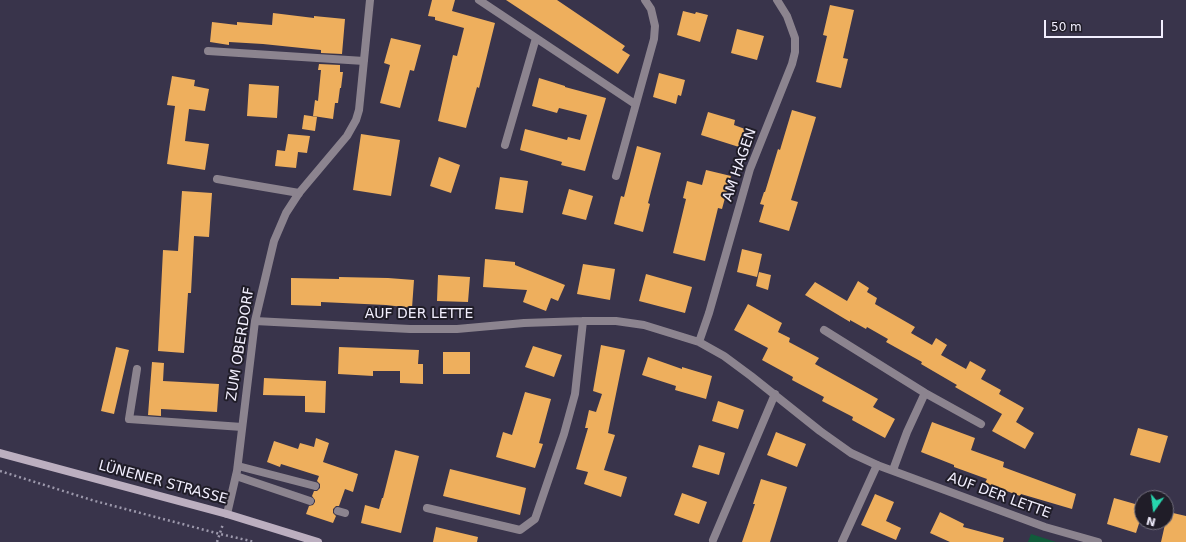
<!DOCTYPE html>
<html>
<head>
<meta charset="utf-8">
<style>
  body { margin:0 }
  #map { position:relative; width:1186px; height:542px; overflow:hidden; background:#39344b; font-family:"DejaVu Sans",sans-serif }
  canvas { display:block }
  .north { position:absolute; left:1134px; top:490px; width:40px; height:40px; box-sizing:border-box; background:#201d28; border:1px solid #74717e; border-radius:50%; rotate:194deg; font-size:11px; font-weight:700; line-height:16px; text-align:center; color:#f2effe }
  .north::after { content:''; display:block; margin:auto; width:14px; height:18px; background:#27d5ad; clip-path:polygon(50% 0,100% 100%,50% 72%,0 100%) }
  .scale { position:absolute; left:1044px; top:20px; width:119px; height:18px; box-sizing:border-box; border:2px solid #f2effe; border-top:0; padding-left:5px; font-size:12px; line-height:14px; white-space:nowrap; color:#f2effe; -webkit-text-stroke:3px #201d28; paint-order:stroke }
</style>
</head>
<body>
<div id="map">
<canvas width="1186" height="542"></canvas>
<div class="north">N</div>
<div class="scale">50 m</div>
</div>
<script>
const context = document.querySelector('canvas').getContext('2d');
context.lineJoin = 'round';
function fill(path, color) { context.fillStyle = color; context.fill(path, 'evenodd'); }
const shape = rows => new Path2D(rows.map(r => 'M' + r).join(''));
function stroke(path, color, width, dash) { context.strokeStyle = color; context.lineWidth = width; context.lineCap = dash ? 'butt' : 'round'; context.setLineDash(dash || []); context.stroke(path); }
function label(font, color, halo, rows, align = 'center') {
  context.font = font + ' "DejaVu Sans",sans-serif'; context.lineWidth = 4; context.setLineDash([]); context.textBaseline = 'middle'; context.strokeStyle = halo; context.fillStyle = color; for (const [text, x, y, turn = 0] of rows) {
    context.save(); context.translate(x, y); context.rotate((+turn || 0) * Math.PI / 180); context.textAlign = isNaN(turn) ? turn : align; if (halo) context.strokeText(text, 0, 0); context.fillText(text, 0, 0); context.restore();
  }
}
fill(shape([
  [1031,534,1056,542,1028,542]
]), '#115b3b');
fill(shape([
  [432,0,455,0,452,11,495,23,479,88,477,87,466,128,438,121,453,55,457,56,464,28,435,20,435,17,428,16],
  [506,0,557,0,625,46,622,50,630,55,618,74],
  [830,5,854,10,843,58,848,59,841,88,816,82,827,36,823,35],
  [683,11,695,14,696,12,708,15,700,42,677,35],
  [273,13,314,18,314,16,345,19,342,54,321,53,321,50,263,44,229,42,229,45,210,42,212,22,237,25,237,22,272,25],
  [737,29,764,36,757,60,731,53],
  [391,38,421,45,414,71,410,70,400,108,380,103,390,65,384,63],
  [319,64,340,65,340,72,343,72,341,88,340,88,338,103,335,103,333,119,313,116,315,100,318,101,321,70,318,70],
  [659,73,685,80,681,96,678,95,676,104,653,97],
  [172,76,195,80,194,86,209,89,205,111,189,109,185,141,209,144,205,170,167,164,175,106,167,105],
  [539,78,565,86,565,87,606,98,585,171,561,165,562,162,520,150,525,129,567,140,568,137,580,140,587,115,559,108,557,113,532,106],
  [249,84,279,86,277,118,247,116],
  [792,110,816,117,791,200,798,202,789,231,759,222,764,205,760,204,764,192,765,192,778,149,780,150],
  [708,112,735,120,734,125,745,129,739,147,701,135],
  [304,115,317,117,315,131,302,129],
  [288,134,310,136,307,153,298,152,296,168,275,166,277,150,285,151],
  [361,134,400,140,391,196,353,190],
  [637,146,661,153,648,203,650,204,643,232,614,224,621,196,624,197],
  [439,157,460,165,451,193,430,186],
  [706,170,731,176,722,209,718,208,705,261,673,253,686,199,683,198,687,181,702,185],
  [500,177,528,181,523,213,495,209],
  [569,189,593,196,586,220,562,214],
  [182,191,212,193,209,237,194,236,191,293,188,293,184,353,158,351,163,250,178,251],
  [742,249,762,254,757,277,737,272],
  [485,259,515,262,515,265,565,285,558,301,551,298,546,311,523,302,527,290,483,287],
  [583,264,615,269,610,300,577,294],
  [759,272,771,275,768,290,756,286],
  [646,274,692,287,685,313,639,301],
  [438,275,470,277,468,302,437,301],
  [339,277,388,278,414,280,412,308,386,305,321,302,321,306,291,305,291,278,339,279],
  [858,281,869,288,867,292,877,298,875,304,915,327,911,333,932,345,936,338,947,345,941,355,966,369,970,361,986,370,981,379,1001,390,999,394,1024,408,1016,422,1034,433,1025,449,992,431,1002,414,955,387,957,385,921,364,922,362,886,342,888,339,867,327,866,329,850,320,850,322,805,295,815,282,847,301],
  [748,304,782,323,778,332,790,338,789,342,819,358,815,364,878,399,873,407,895,419,885,438,852,420,853,417,822,401,824,397,792,380,793,377,762,360,768,348,734,330],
  [601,345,625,350,608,433,615,435,604,470,627,477,621,497,584,484,588,472,576,469,588,428,585,428,589,410,596,412,602,394,593,391],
  [533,346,562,355,554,377,525,367],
  [116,347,129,350,114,414,101,411],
  [339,347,419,350,418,364,423,364,423,384,400,383,400,371,373,371,373,376,338,374],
  [443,352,470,352,470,374,443,374],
  [648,357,682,369,682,367,712,376,706,399,675,390,676,386,642,375],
  [152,362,164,363,163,381,219,384,217,412,161,409,161,416,148,415],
  [264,378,326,381,325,413,305,412,305,396,263,395],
  [525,392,551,399,539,443,543,444,535,468,496,457,503,432,512,435],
  [718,401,744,410,738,429,712,421],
  [932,422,975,438,971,450,1004,462,1003,467,1076,494,1072,509,1021,494,1020,496,985,483,987,479,954,467,954,465,921,452],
  [1138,428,1168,436,1160,463,1130,455],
  [776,432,806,444,797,467,767,455],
  [316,438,329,443,323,462,358,474,353,492,345,489,339,506,336,506,333,509,333,513,336,516,333,523,306,514,309,506,313,505,315,502,315,500,312,496,314,491,317,491,320,488,320,484,317,481,319,476,281,464,280,467,267,462,274,441,298,449,300,443,314,447],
  [699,445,725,453,719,475,692,467],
  [395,450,419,456,401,533,361,523,365,505,379,509,382,498,383,498],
  [450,469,526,488,520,515,443,496],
  [761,479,787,487,775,526,770,542,742,542,755,504,753,504],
  [682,493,707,502,699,524,674,515],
  [875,494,894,502,886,521,901,528,896,540,861,525],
  [1114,498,1142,506,1142,514,1136,533,1107,524],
  [940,512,964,524,963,527,1004,538,1003,542,950,542,930,533],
  [1173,513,1186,516,1186,542,1161,542,1166,520,1171,521],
  [436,527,478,537,477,542,433,542]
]), '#eeaf5d');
stroke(shape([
  [0,471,95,501,220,534,255,542],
  [217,542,223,524]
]), '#9c98ab', 2.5, [2, 3]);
stroke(shape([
  [217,179,299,193],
  [137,369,129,419,242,427],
  [238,466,315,486],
  [236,476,310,501],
  [338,511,345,513],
  [842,542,877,465]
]), '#8c848f', 8);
stroke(shape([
  [479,0,635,104],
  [208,51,364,61],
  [505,145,536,38],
  [616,176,654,39,655,26,651,9,645,0],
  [255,321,410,329,457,329,524,323,583,321,616,321,644,325,699,342,724,356,751,376,820,431,851,453,877,465,1045,527,1098,542],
  [824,330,925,393,981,424],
  [699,342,709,313,750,169,792,64,795,52,795,38,787,16,777,0],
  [893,470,907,432,925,393],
  [427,508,520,530,535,519,564,434,575,394,583,321],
  [227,514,237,471,255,321,274,241,286,213,299,193,347,136,356,120,359,110,370,0],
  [713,540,775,394]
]), '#8c848f', 8);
stroke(shape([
  [0,453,227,514,318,542]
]), '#bcafc0', 8);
label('14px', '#f2effe', '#201d28', [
  ["AM HAGEN",740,165,-71],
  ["AUF DER LETTE",419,314],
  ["ZUM OBERDORF",241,344,-81],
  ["LÜNENER STRASSE",163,483,15],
  ["AUF DER LETTE",999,496,20]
]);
</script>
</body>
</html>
